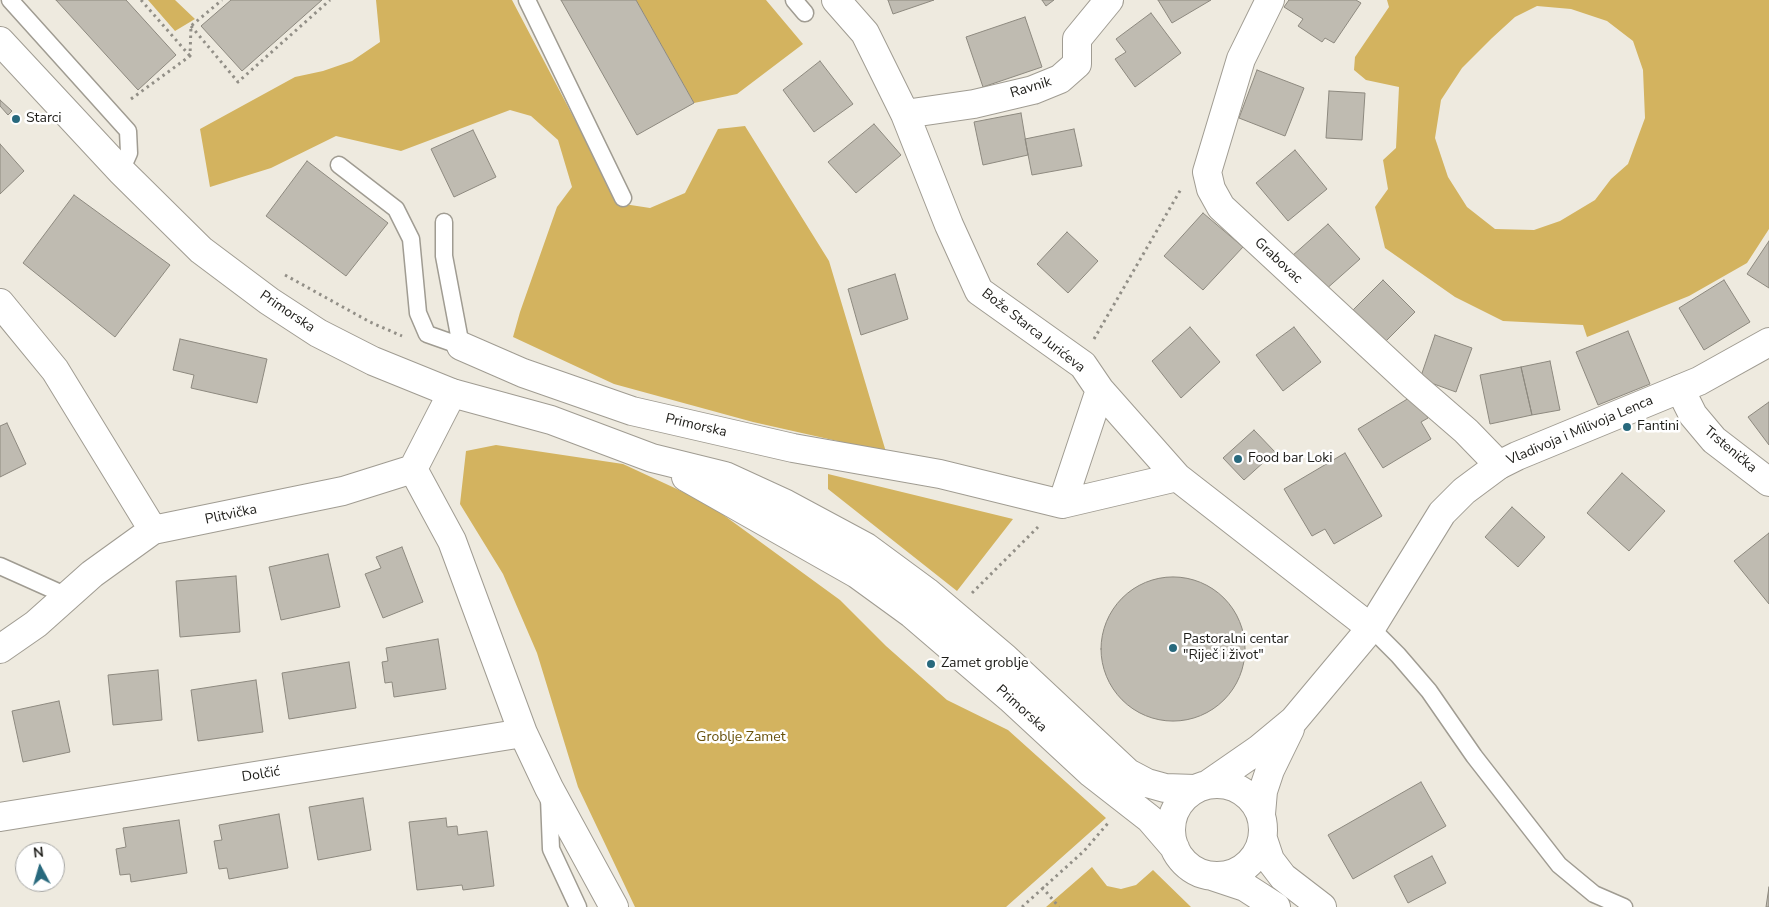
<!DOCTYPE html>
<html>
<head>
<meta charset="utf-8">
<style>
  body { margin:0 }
  #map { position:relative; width:1769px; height:907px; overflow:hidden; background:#eeeadf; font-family:"Nunito Sans",sans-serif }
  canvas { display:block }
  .north { position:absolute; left:15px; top:842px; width:50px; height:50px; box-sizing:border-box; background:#fff; border:1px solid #a5a5a3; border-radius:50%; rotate:354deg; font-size:14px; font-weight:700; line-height:20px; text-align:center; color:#1e1d19 }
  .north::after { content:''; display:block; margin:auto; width:18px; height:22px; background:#28697d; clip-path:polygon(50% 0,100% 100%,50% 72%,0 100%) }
</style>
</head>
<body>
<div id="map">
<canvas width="1769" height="907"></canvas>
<div class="north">N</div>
</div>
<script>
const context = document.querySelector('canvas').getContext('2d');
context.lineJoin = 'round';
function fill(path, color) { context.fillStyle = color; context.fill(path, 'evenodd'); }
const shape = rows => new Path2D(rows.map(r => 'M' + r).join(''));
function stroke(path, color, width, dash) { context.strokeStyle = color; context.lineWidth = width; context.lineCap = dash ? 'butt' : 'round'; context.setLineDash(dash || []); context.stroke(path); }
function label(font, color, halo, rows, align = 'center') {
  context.font = font + ' "Nunito Sans",sans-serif'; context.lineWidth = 5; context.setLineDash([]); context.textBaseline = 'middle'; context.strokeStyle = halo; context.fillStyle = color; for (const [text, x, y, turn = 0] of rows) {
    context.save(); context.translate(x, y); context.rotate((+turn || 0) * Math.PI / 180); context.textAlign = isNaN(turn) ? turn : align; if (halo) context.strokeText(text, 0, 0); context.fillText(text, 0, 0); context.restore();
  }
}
fill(shape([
  [148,0,175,0,195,19,175,31],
  [376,0,512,0,586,141,599,150,624,204,650,208,685,193,718,129,745,126,829,261,886,452,753,422,614,384,513,337,520,312,557,207,572,187,558,140,531,116,510,110,401,151,336,136,271,168,210,187,200,129,295,77,323,71,352,61,380,42],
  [636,0,766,0,803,44,737,94,694,103],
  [1387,0,1769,0,1769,229,1747,263,1689,296,1587,337,1583,325,1503,321,1455,297,1385,248,1375,207,1388,189,1383,160,1396,148,1399,87,1366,80,1354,70,1355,57,1389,7],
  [1537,6,1571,9,1607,21,1633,41,1643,70,1645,118,1628,164,1611,179,1595,200,1560,221,1534,230,1495,229,1467,207,1448,177,1435,138,1441,100,1462,68,1492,38,1515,17],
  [496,445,623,464,707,503,840,600,886,646,947,700,1008,730,1106,818,1006,907,635,907,578,787,537,653,503,574,460,504,466,451],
  [828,474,1013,519,957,591,828,489],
  [1092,867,1107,886,1121,889,1136,885,1153,870,1191,907,1046,907]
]), '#d3b35f');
const building = shape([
  [56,0,126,0,176,55,138,90,56,0],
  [231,0,322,0,242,71,201,26,231,0],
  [561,0,636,0,694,103,637,135,561,0],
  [888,0,934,0,893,14,888,0],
  [1042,0,1054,0,1046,6,1042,0],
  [1158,0,1211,0,1172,23,1158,0],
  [1289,0,1356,0,1361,3,1334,43,1325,38,1322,42,1298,26,1303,19,1284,7,1289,0],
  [1151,13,1181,53,1135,87,1115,59,1126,52,1116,39,1151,13],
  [1025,17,1042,67,983,87,966,37,1025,17],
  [820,61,853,104,814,132,783,90,820,61],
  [1257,70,1304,88,1285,136,1239,118,1257,70],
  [1329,91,1365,93,1362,140,1326,138,1329,91],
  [0,100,12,111,8,115,0,106,0,100],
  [1021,113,1028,155,983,165,974,122,1021,113],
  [874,124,901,155,856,193,828,162,874,124],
  [1074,129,1082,166,1032,175,1025,139,1074,129],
  [473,130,496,177,454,197,431,149,473,130],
  [0,144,24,171,0,194,0,144],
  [1295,150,1327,189,1288,221,1256,183,1295,150],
  [307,161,388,223,346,276,266,216,307,161],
  [74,195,170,265,115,337,23,263,74,195],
  [1203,213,1243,247,1203,290,1164,256,1203,213],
  [1328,224,1360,259,1324,291,1292,256,1328,224],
  [1067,232,1098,261,1068,293,1037,264,1067,232],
  [1769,241,1769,288,1747,274,1769,241],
  [895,274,908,319,861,335,848,289,895,274],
  [1383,280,1415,312,1382,345,1350,313,1383,280],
  [1724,280,1750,322,1704,350,1679,308,1724,280],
  [1190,327,1220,362,1181,398,1152,361,1190,327],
  [1294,327,1321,362,1283,391,1256,355,1294,327],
  [1628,331,1650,384,1598,405,1576,352,1628,331],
  [1435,335,1472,348,1456,392,1420,379,1435,335],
  [180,339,267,359,257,403,191,388,194,375,173,370,180,339],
  [1550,361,1560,410,1532,415,1521,367,1550,361],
  [1521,367,1532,415,1490,424,1480,375,1521,367],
  [1414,395,1428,418,1421,422,1431,439,1383,468,1358,429,1414,395],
  [1769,402,1769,445,1748,417,1769,402],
  [7,423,26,464,0,477,0,426,7,423],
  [1254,430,1275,452,1244,480,1223,458,1254,430],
  [1345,453,1382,516,1334,544,1325,529,1312,536,1284,489,1345,453],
  [1622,473,1665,511,1629,551,1587,513,1622,473],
  [1512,507,1545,537,1518,567,1485,537,1512,507],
  [1769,533,1769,604,1734,561,1769,533],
  [402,547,423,602,383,618,365,574,381,568,376,557,402,547],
  [328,554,340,607,281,620,269,567,328,554],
  [236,576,240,632,180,637,176,581,236,576],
  '1101 649a72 72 0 1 1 144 0a72 72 0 1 1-144 0Z',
  [438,639,446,689,394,697,392,682,385,683,382,662,388,661,386,648,438,639],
  [349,662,356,708,289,719,282,673,349,662],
  [158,670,162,720,113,725,108,675,158,670],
  [256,680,263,732,198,741,191,690,256,680],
  [59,701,70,752,23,762,12,711,59,701],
  [1421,782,1446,826,1353,879,1328,835,1421,782],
  [363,798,371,850,318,860,309,807,363,798],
  [279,814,288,868,229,879,227,868,219,869,214,841,222,840,219,825,279,814],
  [446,818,447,827,457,826,458,835,487,831,494,886,463,890,462,885,417,890,409,822,446,818],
  [179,820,187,873,131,882,130,874,120,875,116,849,126,847,123,828,179,820],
  [1432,856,1446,883,1408,903,1394,876,1432,856],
  [1769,887,1769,907,1766,907,1769,887]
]);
fill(building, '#bfbbb1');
stroke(building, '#8d897f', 1);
const lane = shape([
  [10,0,128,131,129,153,121,171],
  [527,0,623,198],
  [794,0,805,13],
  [339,165,396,209,411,239,418,313,427,334,461,346,444,256,444,222],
  [0,566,67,596],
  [1371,628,1398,655,1429,691,1474,756,1559,865,1594,894,1624,907],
  [549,798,551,849,578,907]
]);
const street = shape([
  [836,0,865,33,905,114,949,225,979,291,1083,365,1100,390,1177,477,1371,628],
  [1270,0,1241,59,1207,172,1211,189,1221,207,1414,386,1466,431,1499,465],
  [905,114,974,104,1033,90,1060,79,1077,64,1077,39,1109,0],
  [0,303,55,370,153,530],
  [461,346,523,373,632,411,793,448,940,474,1062,504,1177,477],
  [1680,389,1693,415,1714,440,1769,482],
  [413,469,452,541,523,733,549,788,614,907],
  [1062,504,1100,390],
  [0,649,36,624,92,574,153,530,343,491,413,469,452,393],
  [0,817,523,733]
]);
const secondary = shape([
  [0,41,121,171,201,250,269,301,318,333,373,361,452,393,551,420,652,458,725,476,786,504,866,547,927,592,1005,658,1128,773,1147,783,1165,788,1195,789],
  [686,477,857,574,912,614,1010,698,1091,773,1150,819,1175,848],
  '1171 830a46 46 0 1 1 92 0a46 46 0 1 1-92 0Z',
  [1207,785,1259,749,1294,720,1371,628,1442,513,1464,491,1499,465,1517,456,1699,381,1769,342],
  [1261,814,1263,791,1270,770,1290,729],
  [1263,839,1270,860,1283,877,1322,907],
  [1212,876,1245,887,1276,907]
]);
stroke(lane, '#a09c92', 19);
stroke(street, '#a09c92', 30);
stroke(secondary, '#a09c92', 30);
stroke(shape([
  [141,0,190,56],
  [191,26,238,82,330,0],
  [131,99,190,56,191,26,222,0],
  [285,275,370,322,402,336],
  [1094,339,1181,189],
  [972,593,1038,527],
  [1042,887,1059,907],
  [1022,907,1084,851,1109,822]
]), '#928f87', 3, [2.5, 4]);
stroke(lane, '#fff', 16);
stroke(street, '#fff', 28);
stroke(secondary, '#fff', 28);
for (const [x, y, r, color] of [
  [16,119,5,"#28697d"],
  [1627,427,5,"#28697d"],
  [1238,459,5,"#28697d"],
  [1173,648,5,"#28697d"],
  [931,664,5,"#28697d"]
]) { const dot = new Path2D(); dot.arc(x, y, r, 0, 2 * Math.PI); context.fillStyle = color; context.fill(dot); stroke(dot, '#fff', 2); }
label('14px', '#1e1d19', '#fff', [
  ["Ravnik",1031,88,-17],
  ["Grabovac",1278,261,43],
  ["Primorska",287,312,34],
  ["Bože Starca Jurićeva",1033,331,38],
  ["Primorska",696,426,13],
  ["Vladivoja i Milivoja Lenca",1580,431,-23],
  ["Trstenička",1730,450,40],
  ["Plitvička",231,515,-12],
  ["Primorska",1021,709,42],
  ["Dolčić",261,775,-9]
]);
label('14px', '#1e1d19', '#fff', [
  ["Starci",26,119],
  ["Fantini",1637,427],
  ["Food bar Loki",1248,459],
  ["Pastoralni centar",1183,640],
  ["\"Riječ i život\"",1183,656],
  ["Zamet groblje",941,664]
], 'left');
label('14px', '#67500a', '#fff', [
  ["Groblje Zamet",741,738]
]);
</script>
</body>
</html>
